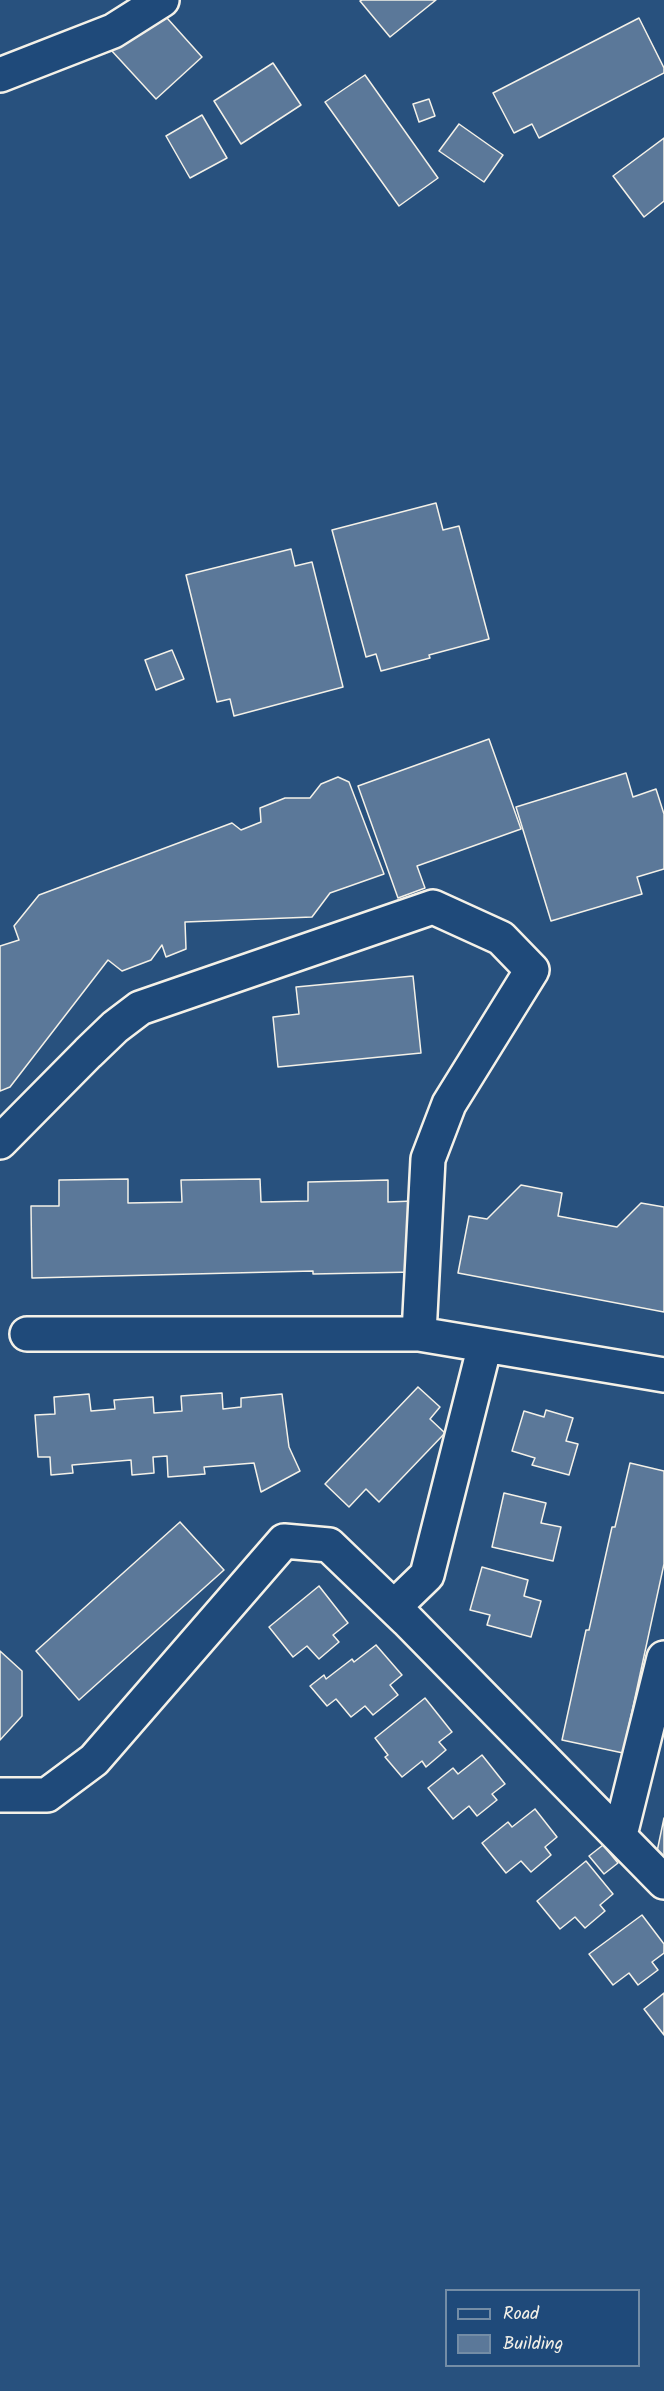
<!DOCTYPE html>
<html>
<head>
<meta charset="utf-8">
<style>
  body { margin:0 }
  #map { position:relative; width:664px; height:2391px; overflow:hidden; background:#28517e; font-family:Kalam,sans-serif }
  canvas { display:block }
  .legend { position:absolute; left:445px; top:2289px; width:195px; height:78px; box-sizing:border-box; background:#1f4a7a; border:2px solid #748da6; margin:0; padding:8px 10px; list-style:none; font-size:18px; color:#f4f1e8 }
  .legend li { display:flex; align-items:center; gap:12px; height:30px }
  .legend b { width:30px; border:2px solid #748da6 }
</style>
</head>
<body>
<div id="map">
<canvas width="664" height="2391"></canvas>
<ul class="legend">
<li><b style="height:8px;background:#1f4a7a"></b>Road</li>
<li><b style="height:16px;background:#5b7899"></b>Building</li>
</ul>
</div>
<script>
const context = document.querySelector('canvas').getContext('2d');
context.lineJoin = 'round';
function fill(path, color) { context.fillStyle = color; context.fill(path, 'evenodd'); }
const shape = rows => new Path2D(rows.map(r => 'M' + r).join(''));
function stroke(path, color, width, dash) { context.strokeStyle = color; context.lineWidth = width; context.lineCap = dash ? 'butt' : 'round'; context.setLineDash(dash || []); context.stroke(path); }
const building = shape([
  [362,0,436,0,390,37,360,1,362,0],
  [158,8,202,57,156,99,111,50,158,8],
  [639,18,664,68,664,73,539,138,532,124,514,133,493,93,639,18],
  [273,63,301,105,241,144,214,101,273,63],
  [365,75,438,178,399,206,325,102,365,75],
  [429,99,435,116,419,122,413,104,429,99],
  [202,115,227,158,190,178,166,136,202,115],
  [459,124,503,155,484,182,439,151,459,124],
  [664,138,664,201,644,217,613,176,664,138],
  [436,503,443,530,459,526,489,639,429,655,430,658,381,671,376,654,366,657,332,530,436,503],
  [291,549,295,566,312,562,343,687,234,716,230,699,217,702,186,575,291,549],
  [172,650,184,679,156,690,145,660,172,650],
  [489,739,521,829,417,866,425,888,398,898,358,786,489,739],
  [626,773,633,797,656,789,664,814,664,869,637,877,642,894,551,921,516,807,626,773],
  [338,777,349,782,384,874,330,893,312,917,185,922,186,949,166,957,162,945,151,960,122,971,108,960,10,1087,0,1091,0,946,19,940,14,926,39,895,232,823,241,830,261,822,260,808,285,798,310,798,321,784,338,777],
  [413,976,421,1053,278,1067,273,1017,299,1014,296,987,413,976],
  [128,1179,128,1203,182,1202,181,1180,260,1179,261,1202,308,1201,308,1182,388,1180,388,1202,413,1201,415,1272,313,1274,313,1271,32,1278,31,1206,59,1206,59,1180,128,1179],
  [521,1185,562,1193,558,1216,617,1227,641,1203,664,1207,664,1312,458,1273,469,1216,487,1219,521,1185],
  [418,1387,440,1407,430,1419,445,1433,379,1502,366,1489,349,1507,325,1484,418,1387],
  [222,1393,223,1409,241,1407,241,1398,282,1394,289,1447,300,1471,261,1492,254,1463,204,1467,205,1474,168,1477,167,1456,153,1457,154,1473,132,1475,131,1460,72,1465,73,1473,51,1475,50,1457,38,1457,35,1415,55,1414,54,1397,89,1394,91,1411,115,1409,114,1400,153,1397,154,1413,182,1411,181,1396,222,1393],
  [546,1410,573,1418,566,1441,578,1444,569,1475,532,1465,535,1458,512,1451,524,1411,544,1417,546,1410],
  [630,1463,664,1471,664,1564,623,1753,562,1740,586,1630,589,1630,612,1527,615,1527,630,1463],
  [504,1493,546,1503,541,1523,561,1527,553,1561,492,1547,504,1493],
  [180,1522,224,1570,79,1700,36,1651,180,1522],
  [482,1567,528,1580,524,1596,541,1601,531,1637,487,1625,490,1615,470,1610,482,1567],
  [319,1586,348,1623,333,1635,339,1642,319,1659,307,1646,293,1657,269,1627,319,1586],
  [376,1645,402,1675,390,1685,398,1695,373,1715,365,1706,351,1717,336,1699,327,1706,310,1686,324,1675,326,1679,352,1659,354,1662,376,1645],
  [0,1651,22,1671,22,1716,0,1740,0,1651],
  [425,1698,452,1732,439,1742,446,1750,426,1767,422,1761,402,1777,385,1757,388,1755,375,1738,425,1698],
  [482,1755,505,1784,492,1794,497,1800,477,1816,469,1806,453,1819,428,1788,453,1768,458,1774,482,1755],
  [535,1809,557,1837,545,1847,551,1855,531,1872,521,1861,506,1873,482,1843,508,1822,512,1827,535,1809],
  [664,1818,664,1868,654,1866,664,1818],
  [603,1845,618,1863,604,1874,589,1856,603,1845],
  [586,1861,613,1894,600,1905,605,1911,585,1928,575,1917,560,1929,537,1901,586,1861],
  [642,1915,664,1944,664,1953,652,1962,658,1970,638,1985,629,1973,613,1985,589,1954,642,1915],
  [664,1993,664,2035,644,2009,664,1993]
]);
fill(building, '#5b7899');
stroke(building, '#f4f1e8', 1.5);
const minor = shape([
  [0,1142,88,1053,115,1027,140,1008,433,907,501,938,532,970,449,1104,428,1159,419,1334],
  [27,1334,419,1334,664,1375],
  [394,1607,427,1575,485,1345],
  [0,1795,47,1795,94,1760,284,1541,329,1545,407,1620,664,1882],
  [620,1835,664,1658]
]);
const tertiary = shape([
  [0,75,113,31,162,0]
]);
stroke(minor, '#f4f1e8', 38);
stroke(tertiary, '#f4f1e8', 38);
stroke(minor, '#1f4a7a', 33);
stroke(tertiary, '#1f4a7a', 33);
</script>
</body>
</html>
